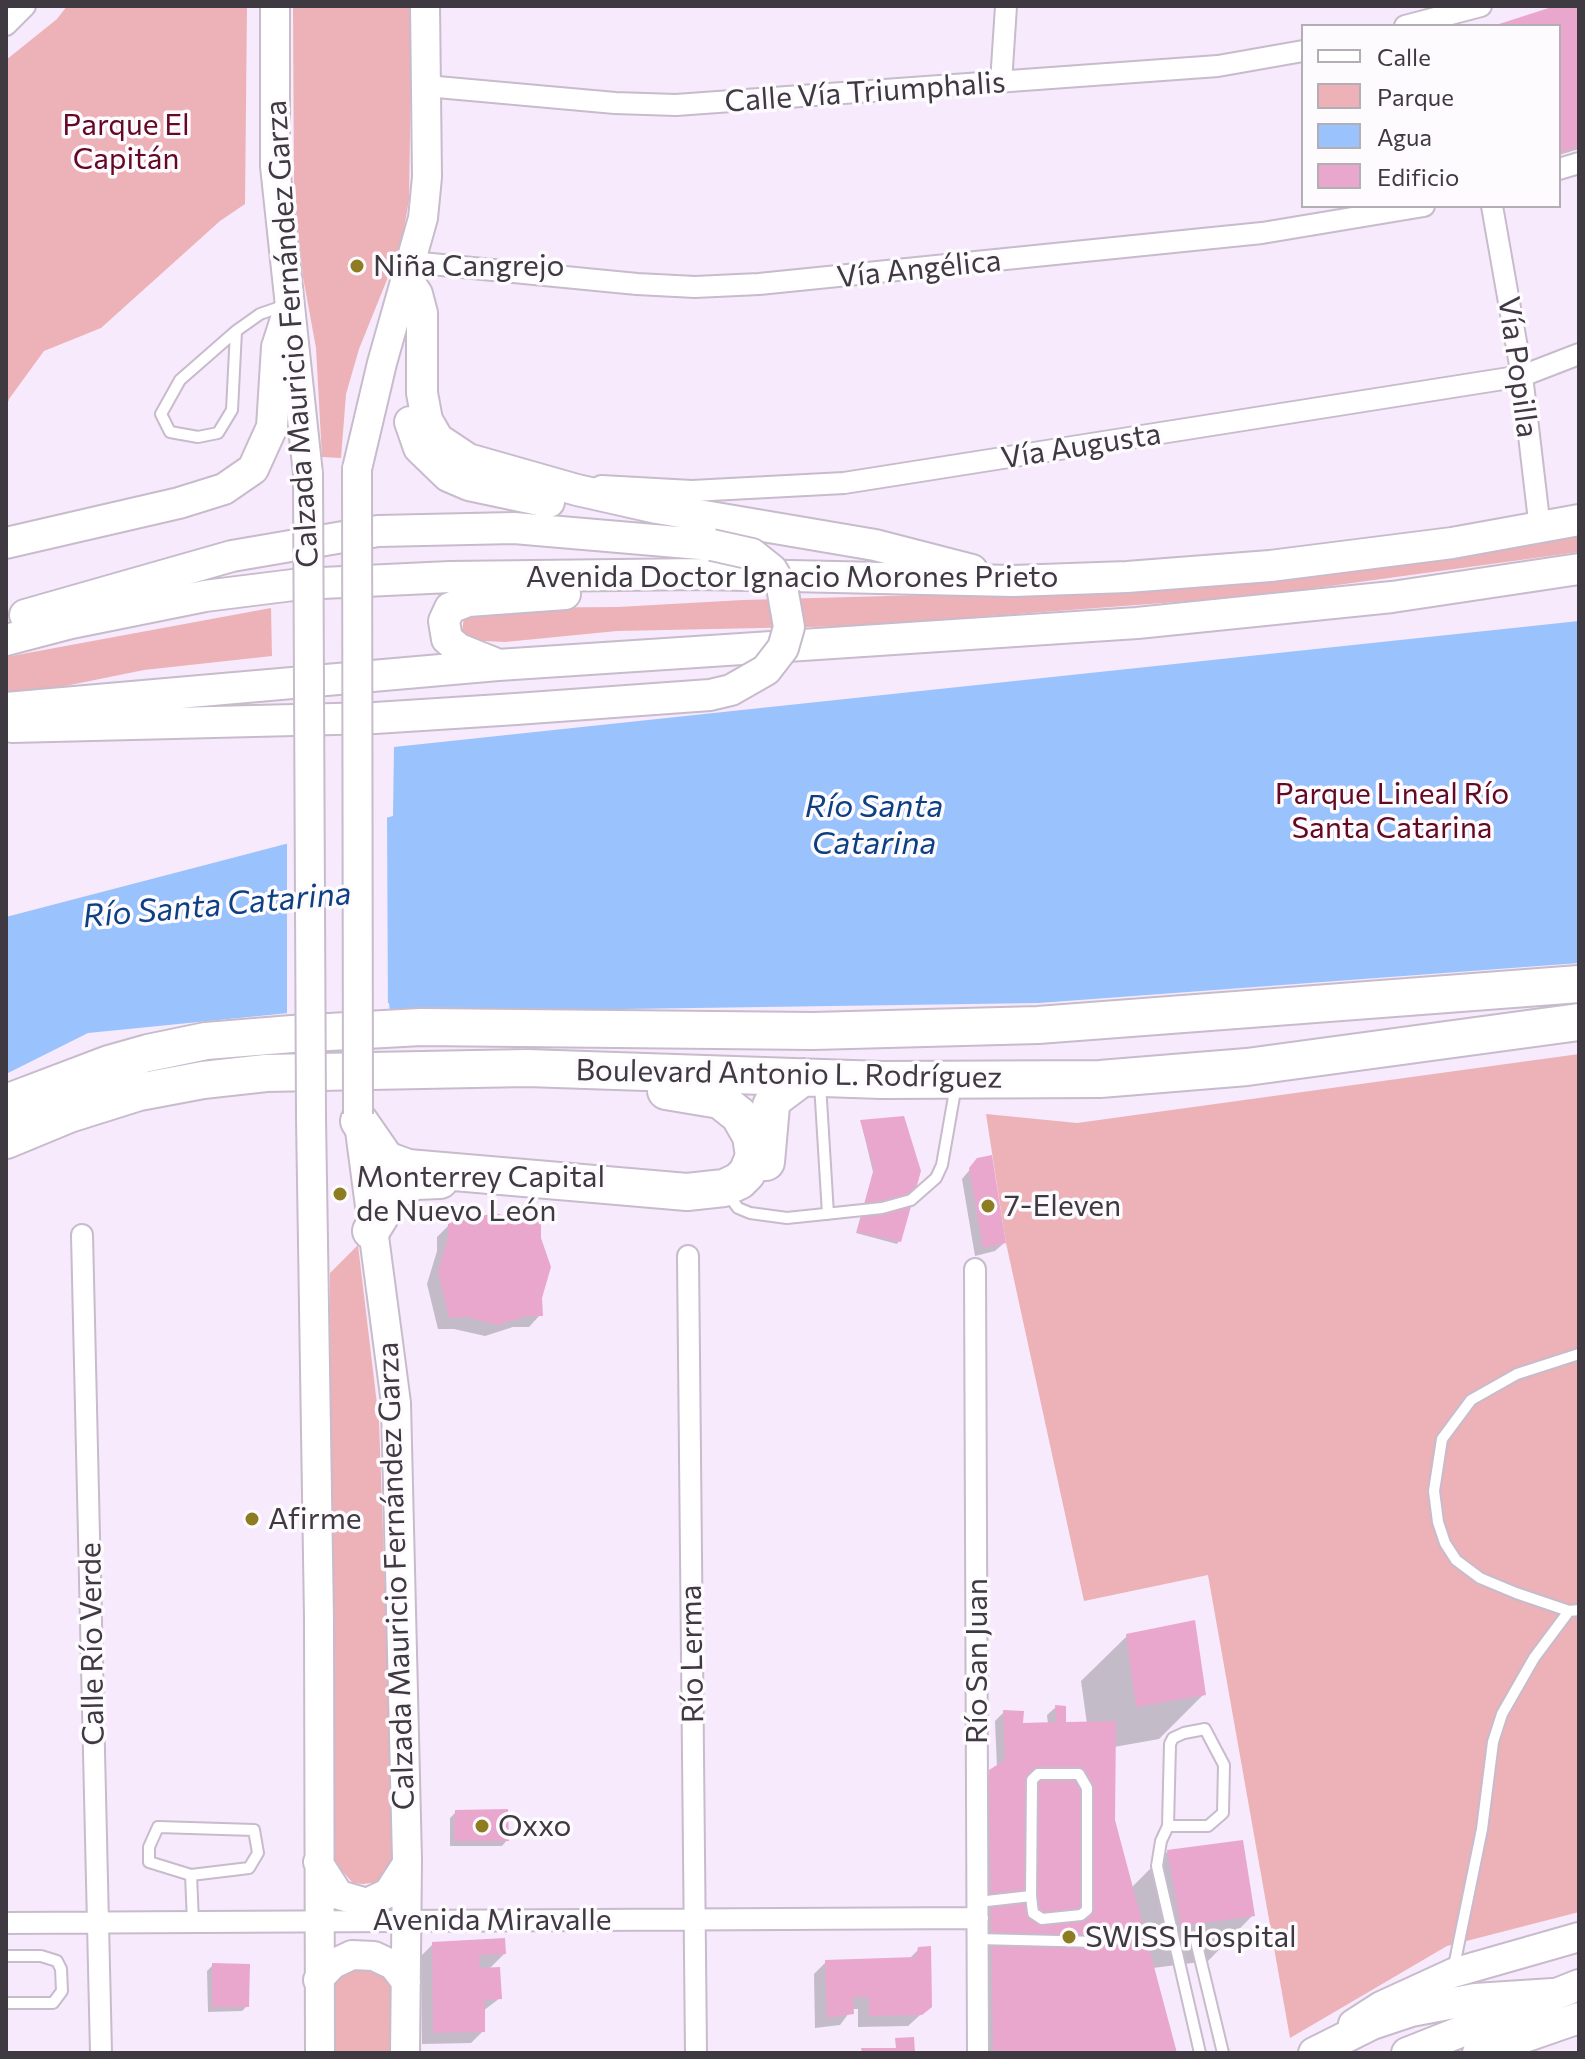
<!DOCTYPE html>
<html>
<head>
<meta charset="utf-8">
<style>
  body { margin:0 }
  #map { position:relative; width:1585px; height:2059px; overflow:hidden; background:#f6eafc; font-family:Commissioner,sans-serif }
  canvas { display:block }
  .frame { position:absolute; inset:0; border:8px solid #3f3a41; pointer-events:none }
  .legend { position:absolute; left:1301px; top:24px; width:260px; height:184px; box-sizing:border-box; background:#fefbff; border:2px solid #b2aeb3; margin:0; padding:10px 14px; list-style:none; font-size:24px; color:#3f3a41 }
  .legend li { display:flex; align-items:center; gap:16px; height:40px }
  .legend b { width:40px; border:2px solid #b2aeb3 }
</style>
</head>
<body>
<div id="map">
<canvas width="1585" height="2059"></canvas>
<div class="frame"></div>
<ul class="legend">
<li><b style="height:10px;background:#fff"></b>Calle</li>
<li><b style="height:22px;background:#ecb2b7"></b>Parque</li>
<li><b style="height:22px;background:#9ac2fc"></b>Agua</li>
<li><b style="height:22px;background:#e9a7ce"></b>Edificio</li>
</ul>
</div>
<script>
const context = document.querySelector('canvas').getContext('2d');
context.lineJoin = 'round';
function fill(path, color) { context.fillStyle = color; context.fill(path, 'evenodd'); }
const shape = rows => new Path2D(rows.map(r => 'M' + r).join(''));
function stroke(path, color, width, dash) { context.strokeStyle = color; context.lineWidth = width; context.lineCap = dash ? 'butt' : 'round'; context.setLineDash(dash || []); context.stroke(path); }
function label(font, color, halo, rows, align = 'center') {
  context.font = font + ' Commissioner,sans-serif'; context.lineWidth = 7; context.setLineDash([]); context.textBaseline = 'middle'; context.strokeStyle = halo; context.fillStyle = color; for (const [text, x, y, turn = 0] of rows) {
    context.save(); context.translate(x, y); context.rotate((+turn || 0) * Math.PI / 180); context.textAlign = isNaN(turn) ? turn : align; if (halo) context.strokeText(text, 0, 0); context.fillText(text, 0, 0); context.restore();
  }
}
fill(shape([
  [67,6,247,6,245,204,220,221,101,328,44,351,9,399,6,409,6,60,57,19],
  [293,6,412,6,409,200,401,245,359,349,346,394,341,458,322,457,316,348,303,277,294,193],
  [1579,533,1579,552,1257,596,856,626,617,631,505,642,466,640,462,631,464,618,473,608,618,607,743,600,1069,591],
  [271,608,272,656,144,670,6,698,6,657],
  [1579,1054,1579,1912,1447,1946,1290,2038,1208,1575,1084,1601,1006,1243,986,1114,1077,1123],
  [358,1245,379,1421,395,1866,381,1882,363,1884,353,1883,331,1859,330,1273],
  [354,1962,390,1976,393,2053,334,2053,334,1987,343,1972]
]), '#ecb2b7');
fill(shape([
  [1579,621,1579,963,1039,1003,417,1012,390,1012,389,1003,88,1033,6,1074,6,917,393,816,394,747]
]), '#9ac2fc');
fill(shape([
  [387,813,388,1015,386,1007,287,1017,287,840]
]), '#f6eafc');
fill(shape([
  [1563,6,1579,6,1579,149,1559,155,1559,26,1501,26],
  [861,1122,899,1241,897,1244,856,1233,873,1172],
  [978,1160,1004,1243,995,1251,975,1256,962,1179],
  [449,1225,540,1298,540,1315,529,1327,513,1327,485,1336,454,1329,438,1329,427,1284,437,1251,437,1237],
  [1127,1636,1204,1694,1159,1739,1114,1747,1113,1821,1131,1888,1167,1852,1253,1915,1208,1961,1153,1968,1175,2053,981,2053,978,1784,997,1768,995,1721,1004,1712,1021,1725,1048,1724,1047,1715,1056,1707,1064,1724,1087,1724,1081,1681],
  [456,1812,507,1840,502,1846,450,1846,450,1818],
  [433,1944,504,1954,489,1969,500,1998,483,2011,483,2031,471,2043,422,2044,421,1956],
  [919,1949,930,2006,908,2026,858,2027,858,2009,852,2009,840,2025,815,2028,814,1974,826,1962,909,1959],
  [213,1965,247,2006,242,2011,208,2012,207,1971]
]), '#0003');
fill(shape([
  [1555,6,1579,6,1579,147,1559,153,1559,26,1496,25],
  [904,1116,921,1171,901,1242,857,1232,874,1169,860,1120],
  [992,1155,1006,1243,983,1248,969,1168,977,1158],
  [495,1213,525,1222,541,1221,541,1238,551,1267,542,1298,543,1316,527,1316,498,1325,467,1317,449,1318,438,1271,448,1237,448,1223],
  [1195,1620,1206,1695,1136,1707,1126,1634],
  [1055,1705,1066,1706,1066,1722,1116,1721,1115,1820,1177,2053,993,2053,989,1770,1005,1760,1003,1710,1024,1711,1023,1723,1056,1722],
  [508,1809,509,1841,454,1841,455,1810],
  [1243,1840,1255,1916,1181,1926,1167,1850],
  [505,1938,506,1954,479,1955,480,1968,500,1967,502,1999,485,2000,485,2032,433,2033,432,1942],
  [931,1946,932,2007,922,2015,869,2016,869,1998,853,1997,854,2014,827,2018,825,1960,916,1957,918,1947],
  [212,1963,250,1964,249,2007,212,2007],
  [914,2037,915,2053,862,2053,861,2048,896,2048,895,2038]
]), '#e9a7ce');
const lane = shape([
  [236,331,232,410,218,433,198,437,170,432,161,414,180,380,236,331,260,314,286,305],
  [820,1084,828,1214],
  [727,1193,738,1208,750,1213,787,1218,882,1208,911,1200,936,1178,942,1165,956,1085],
  [1579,1354,1517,1374,1471,1400,1442,1439,1434,1491,1438,1522,1445,1543,1456,1560,1480,1578,1516,1593,1569,1611,1579,1610],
  [1168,1826,1208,1826,1223,1813,1224,1765,1205,1729,1184,1733,1173,1738,1170,1744,1168,1826,1161,1841,1157,1866,1200,2053],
  [191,1875,149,1862,149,1847,158,1827,254,1830,258,1853,249,1868,191,1875,193,1922],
  [978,1902,1031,1896,1033,1913,1042,1919,1081,1915,1087,1910,1087,1788,1079,1774,1038,1774,1032,1780,1031,1896],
  [1195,1937,1223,2053],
  [978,1939,1099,1942],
  [6,1956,41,1956,57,1961,61,1969,62,1991,53,2003,6,2003],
  [1453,1971,1482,1829,1493,1742,1502,1714,1534,1658,1569,1611]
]);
const street = shape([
  [6,25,25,6],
  [1405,26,1481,6],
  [1001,83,1006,6],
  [426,86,615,103,676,105,1218,66,1303,51],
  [1559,169,1579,163],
  [1492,206,1522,376,1540,529],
  [411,262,637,284,695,287,759,284,1262,233,1424,206],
  [601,486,692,491,844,483,1522,376,1579,354],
  [82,1235,101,2053],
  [688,1256,696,2053],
  [975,1269,978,2053],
  [6,1923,978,1918]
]);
const secondary = shape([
  [275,6,275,166,308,474],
  [357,469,382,363,423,218,427,177,425,6],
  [311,1118,319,1619,320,2053],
  [359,1123,396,1403,407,1860,405,2053],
  [318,1862,339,1895,367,1903,388,1893,406,1865],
  [318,1980,333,1964,352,1955,374,1956,393,1965,406,1982],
  [1353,2024,1381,2006,1453,1973,1579,1937]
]);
const primary = shape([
  [407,279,417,294,422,313,422,393,427,420,438,439,468,459,577,490,657,508,875,545,972,570],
  [410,422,419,448,448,476,469,485,549,502],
  [6,543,179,503,224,489,253,469,272,427,277,347,289,310],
  [25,615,232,556,378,531,514,528,712,545],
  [6,640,71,623,205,596,301,584,450,577,702,574,1013,581,1127,577,1270,566,1452,543,1579,520],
  [494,663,459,649,447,639,444,621,450,608,468,601,565,594],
  [6,708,498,665,1137,623,1392,597,1579,569],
  [12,727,375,718,516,709],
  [1314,2053,1372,2024,1411,2011,1475,1999,1553,1994],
  [1407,2053,1579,1985],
  [1478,2053,1579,2018]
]);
const highway = shape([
  [6,1103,109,1064,148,1053,206,1041,292,1034,421,1027,813,1031,1038,1025,1579,984],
  [359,1121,386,1160,408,1168,687,1192,724,1188,739,1181,747,1173,754,1156,751,1136,739,1115,720,1100,666,1091],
  [6,1140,69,1114,139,1092,203,1080,266,1073,527,1068,882,1080,1100,1079,1247,1067,1579,1022],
  [766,1162,771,1106,775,1098,803,1077],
  [371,1231,396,1190,415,1181,440,1180]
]);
stroke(lane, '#c7bbcc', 14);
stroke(street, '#c7bbcc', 24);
stroke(secondary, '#c7bbcc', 32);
stroke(primary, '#c7bbcc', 34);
stroke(highway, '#c7bbcc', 40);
stroke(lane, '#fff', 10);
stroke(street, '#fff', 20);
stroke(secondary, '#fff', 28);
stroke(primary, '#fff', 30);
stroke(highway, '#fff', 36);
const secondaryBridge = shape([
  [357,469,358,1114],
  [308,474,311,1118]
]);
const primaryBridge = shape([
  [516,709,710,695,731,690,766,670,783,648,789,627,782,587,772,570,752,554,712,545]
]);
stroke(secondaryBridge, '#c7bbcc', 32, []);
stroke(primaryBridge, '#c7bbcc', 34, []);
stroke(secondaryBridge, '#fff', 28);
stroke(primaryBridge, '#fff', 30);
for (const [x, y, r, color] of [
  [357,266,8,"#8d7c22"],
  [340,1194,8,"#8d7c22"],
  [988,1206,8,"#8d7c22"],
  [252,1519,8,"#8d7c22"],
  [482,1826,8,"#8d7c22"],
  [1069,1937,8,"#8d7c22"]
]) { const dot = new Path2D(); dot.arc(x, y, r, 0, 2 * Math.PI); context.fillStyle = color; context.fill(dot); stroke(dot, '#fefbff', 3); }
label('30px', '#3f3a41', '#fefbff', [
  ["Calle Vía Triumphalis",865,92,-4],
  ["Vía Angélica",919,269,-6],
  ["Calzada Mauricio Fernández Garza",292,334,-94],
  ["Vía Popilla",1518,367,82],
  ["Vía Augusta",1081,446,-9],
  ["Avenida Doctor Ignacio Morones Prieto",792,577],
  ["Boulevard Antonio L. Rodríguez",789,1074,1],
  ["Calzada Mauricio Fernández Garza",396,1576,-92],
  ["Calle Río Verde",92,1644,-91],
  ["Río Lerma",692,1654,-91],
  ["Río San Juan",977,1661,-90],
  ["Avenida Miravalle",492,1920]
]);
label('30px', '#650823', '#fefbff', [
  ["Parque El",126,125],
  ["Capitán",126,159],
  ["Parque Lineal Río",1392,794],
  ["Santa Catarina",1392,828]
]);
label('30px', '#3f3a41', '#fefbff', [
  ["Niña Cangrejo",373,266],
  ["Monterrey Capital",356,1177],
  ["de Nuevo León",356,1211],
  ["7-Eleven",1004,1206],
  ["Afirme",268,1519],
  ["Oxxo",498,1826],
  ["SWISS Hospital",1085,1937]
], 'left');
label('italic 32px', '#0c4082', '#fefbff', [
  ["Río Santa",874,806],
  ["Catarina",874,843],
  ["Río Santa Catarina",217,905,-5]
]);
</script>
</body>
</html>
